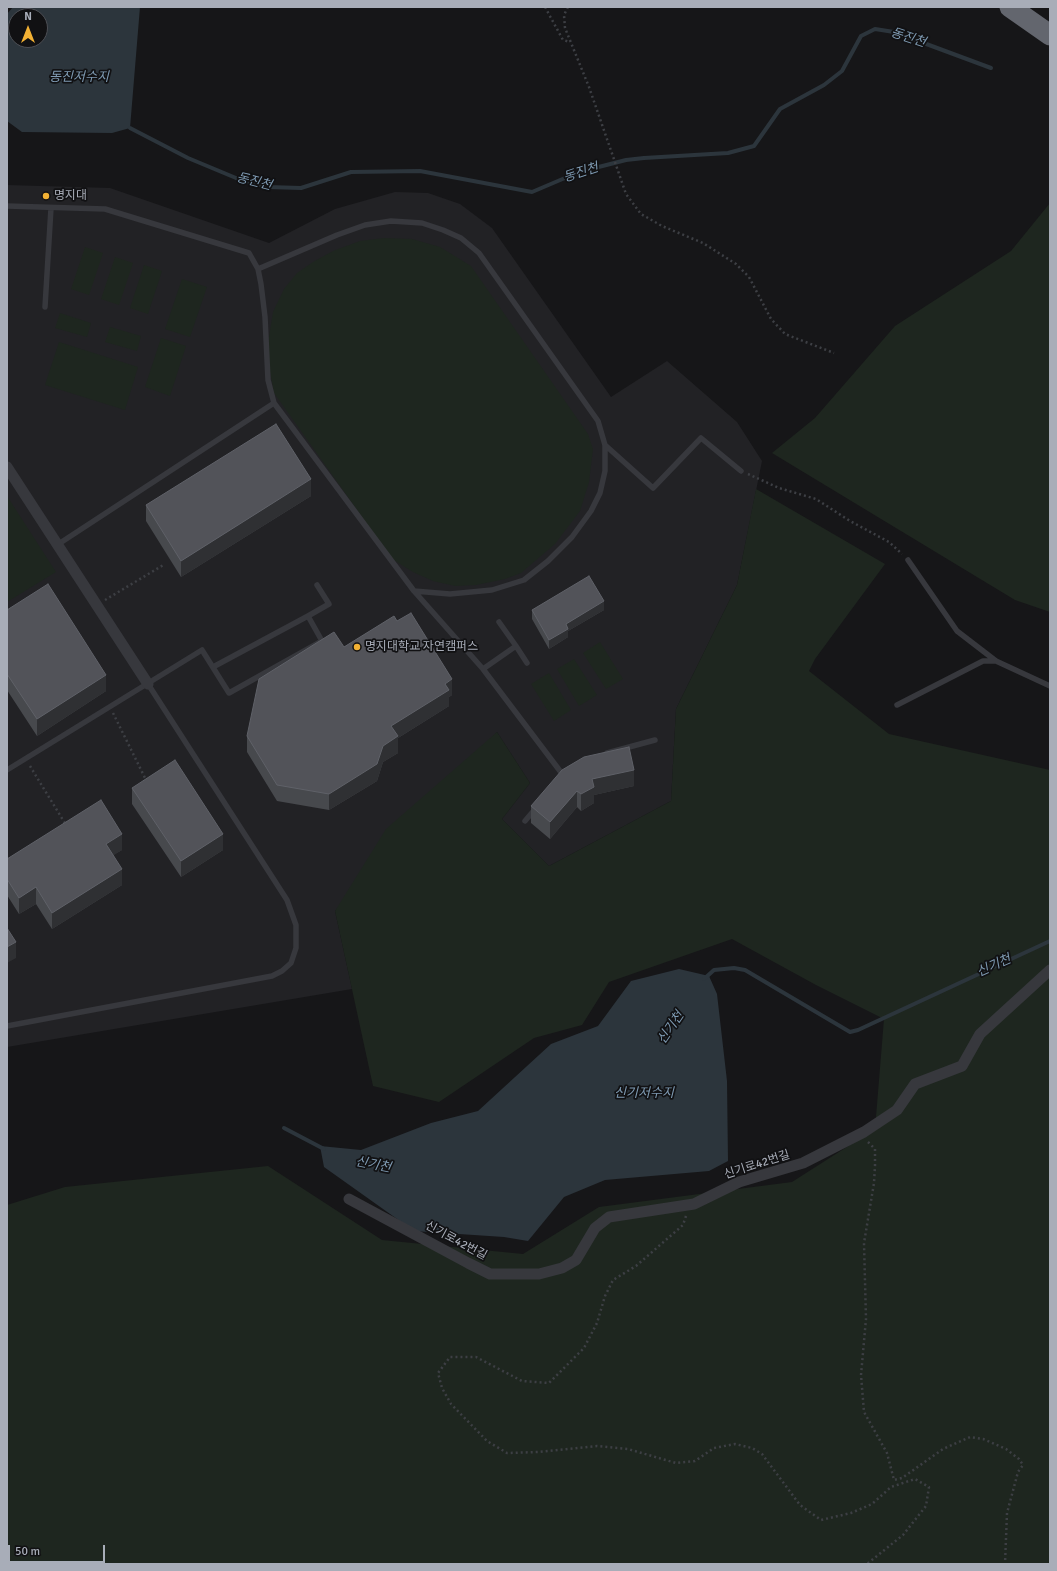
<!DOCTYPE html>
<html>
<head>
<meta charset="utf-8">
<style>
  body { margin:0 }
  #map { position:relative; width:1057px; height:1571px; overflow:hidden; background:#161618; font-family:Signika,sans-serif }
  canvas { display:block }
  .frame { position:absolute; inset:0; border:8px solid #a8adb8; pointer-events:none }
  .north { position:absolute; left:8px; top:8px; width:40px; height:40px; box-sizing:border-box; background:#111113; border:1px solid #4d4f55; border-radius:50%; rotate:0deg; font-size:11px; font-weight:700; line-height:16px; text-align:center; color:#a8adb8 }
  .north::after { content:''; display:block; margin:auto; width:14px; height:18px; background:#f2b134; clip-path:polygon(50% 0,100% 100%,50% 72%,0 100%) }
  .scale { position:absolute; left:8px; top:1545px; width:97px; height:18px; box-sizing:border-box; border:2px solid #a8adb8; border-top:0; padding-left:5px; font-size:12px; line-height:14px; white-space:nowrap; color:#a8adb8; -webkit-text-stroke:3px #111113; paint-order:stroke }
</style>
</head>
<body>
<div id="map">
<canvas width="1057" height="1571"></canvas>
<div class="frame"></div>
<div class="north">N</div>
<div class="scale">50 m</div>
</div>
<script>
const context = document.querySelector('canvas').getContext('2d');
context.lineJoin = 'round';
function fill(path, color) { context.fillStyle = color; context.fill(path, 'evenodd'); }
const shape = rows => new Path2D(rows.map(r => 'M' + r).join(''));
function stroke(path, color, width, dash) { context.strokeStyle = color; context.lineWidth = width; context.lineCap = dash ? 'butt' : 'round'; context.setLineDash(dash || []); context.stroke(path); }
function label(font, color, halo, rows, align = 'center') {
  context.font = font + ' Signika,"Noto Sans KR",sans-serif'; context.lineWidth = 3.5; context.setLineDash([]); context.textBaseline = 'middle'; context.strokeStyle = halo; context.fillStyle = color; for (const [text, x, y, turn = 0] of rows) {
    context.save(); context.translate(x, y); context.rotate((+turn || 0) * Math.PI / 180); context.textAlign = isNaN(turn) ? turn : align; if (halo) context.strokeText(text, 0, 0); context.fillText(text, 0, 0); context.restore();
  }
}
fill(shape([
  [7,185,110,188,269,243,335,209,395,192,428,193,460,204,492,228,611,397,667,361,737,422,762,461,737,585,676,709,671,801,549,866,502,819,530,783,497,732,335,911,352,989,7,1047]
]), '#222225');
fill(shape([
  [1050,203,1050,612,1015,600,772,453,815,418,895,326,1011,251],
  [384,238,412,239,440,247,471,266,588,434,593,449,589,482,580,511,555,544,521,573,505,579,476,585,455,586,433,581,413,572,392,559,274,393,269,366,269,337,273,312,284,289,297,273,313,262,333,251,360,241],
  [85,247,103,253,89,295,71,289],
  [115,257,133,263,119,305,101,299],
  [144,265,162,271,148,314,130,308],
  [182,279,207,287,190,337,165,329],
  [60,313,91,323,87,337,55,328],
  [110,327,141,336,137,351,105,342],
  [161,338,186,346,170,396,145,387],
  [59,342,138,367,125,410,45,385],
  [756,489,885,564,815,659,809,671,889,734,1050,770,1050,1564,7,1564,7,1205,65,1187,268,1166,382,1240,523,1254,599,1207,792,1182,875,1129,884,1019,816,985,732,939,609,982,582,1025,534,1038,439,1102,373,1086,335,911,386,829,497,732,530,783,502,819,549,866,671,801,676,709,737,585],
  [7,496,56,572,7,602],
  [600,642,623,679,606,689,583,653],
  [574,659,597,695,579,706,557,669],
  [549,673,571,710,554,721,531,684]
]), '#1e261f');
fill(shape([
  [13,7,140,7,130,128,112,133,22,132,7,121,7,14],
  [16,16,40,16,40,40,16,40],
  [679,969,709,976,717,994,727,1081,728,1161,709,1171,605,1180,564,1197,528,1241,504,1237,414,1231,324,1167,320,1146,361,1150,431,1123,478,1111,551,1044,598,1026,631,981]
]), '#2c353c');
stroke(shape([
  [130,128,188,158,236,178,268,187,301,188,351,172,420,171,532,192,579,172,626,160,644,158,728,153,754,146,780,109,824,85,842,71,861,36,875,29,894,32,991,68],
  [704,979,714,970,734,968,745,970,850,1032,858,1030,1050,941],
  [284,1128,324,1149]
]), '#2c353c', 4);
stroke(shape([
  [545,7,563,40,570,42],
  [568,7,564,15,565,28,589,87,626,194,641,214,662,226,703,243,736,264,749,277,771,319,785,334,834,353],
  [748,474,779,488,816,499,850,521,889,542,902,554],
  [105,600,165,564],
  [113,713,147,782],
  [30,766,66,825],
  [868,1142,875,1149,875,1166,874,1183,864,1243,866,1319,861,1375,864,1412,887,1453,894,1480,902,1478,943,1449,970,1437,983,1439,1006,1449,1019,1459,1023,1465,1018,1472,1007,1513,1005,1564],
  [686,1216,683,1225,636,1266,613,1280,605,1296,597,1323,584,1348,549,1383,522,1381,476,1357,450,1357,438,1373,442,1388,451,1404,487,1441,507,1453,538,1452,597,1446,628,1449,676,1463,695,1461,714,1448,735,1444,752,1448,762,1454,800,1505,821,1520,851,1513,872,1504,891,1487,915,1479,929,1487,926,1506,903,1535,867,1564]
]), '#3d3f44', 2.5, [2, 3]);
stroke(shape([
  [7,206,105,209,249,253,258,269,261,284,265,317,268,380,274,403,414,591,450,594,492,590,524,580,548,561,572,537,591,511,600,493,605,471,605,445,598,421,479,253,461,238,443,230,422,223,391,221,365,225,337,235,258,269],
  [45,307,51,208],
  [605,445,653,488,701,438,741,471],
  [57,545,274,403],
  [908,560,957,631,996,661],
  [414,591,483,669,563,775,565,774],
  [308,616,329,604,317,585],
  [516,646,527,663],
  [483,669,516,646,499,622],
  [897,705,983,661,996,661,1050,686],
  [607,753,655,740],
  [7,770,202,650,229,693,322,641,308,616,213,667],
  [525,821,536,808],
  [7,1026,272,976,282,971,291,963,296,948,296,925,287,900,148,684]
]), '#37383d', 5.5);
stroke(shape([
  [7,467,148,684],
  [349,1199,468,1263,490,1274,539,1274,562,1268,576,1260,595,1228,609,1217,694,1204,739,1182,803,1163,864,1132,897,1110,915,1084,962,1066,980,1034,1050,970]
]), '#37383d', 11);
stroke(shape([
  [1010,7,1050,35]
]), '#63666e', 21);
fill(shape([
  [311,496,181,577,146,521,146,505],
  [7,610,106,691,37,736,7,690],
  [532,610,604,610,568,631,568,637,549,649,532,619],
  [397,621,452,695,449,697,449,706,398,738,398,753,383,762,377,781,329,810,277,801,247,752,247,736,344,647],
  [584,757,634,786,594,795,594,803,581,811,577,807,550,839,531,823,531,806],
  [132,788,223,850,181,877,132,804],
  [122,850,113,855,122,885,52,929,36,904,19,914,7,895,7,859]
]), '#47494d');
fill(shape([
  [311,479,311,496,181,577,181,561],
  [604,601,604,610,568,631,568,637,549,649,549,640,566,624],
  [106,675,106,691,37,736,37,719],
  [452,679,452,695,449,697,449,706,398,738,398,753,383,762,377,781,329,810,329,794,391,726,445,684],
  [634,770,634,786,594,795,594,803,581,811,581,794,592,779],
  [577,791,577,807,550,839,550,822],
  [122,834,122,850,106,860,106,844],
  [223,834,223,850,181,877,181,861],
  [122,869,122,885,52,929,52,913],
  [36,887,36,904,19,914,19,898],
  [16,942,16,958,7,963,7,947]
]), '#2f3033');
const building = shape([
  [276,424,311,479,181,561,146,505,276,424],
  [589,576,604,601,566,624,568,629,549,640,532,610,589,576],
  [48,584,106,675,37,719,7,674,7,610,48,584],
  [411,613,452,679,445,684,449,690,391,726,398,736,383,746,377,764,329,794,277,785,247,736,259,679,334,632,344,647,394,616,397,621,411,613],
  [629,747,634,770,592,779,594,787,581,794,577,791,550,822,531,806,562,770,584,757,629,747],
  [175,760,223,834,181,861,132,788,175,760],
  [101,800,122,834,106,844,122,869,52,913,36,887,19,898,7,879,7,859,101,800],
  [7,928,16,942,7,947,7,928]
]);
fill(building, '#525359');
stroke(building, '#5f6168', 1);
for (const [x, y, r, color] of [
  [46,196,4,"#f2b134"],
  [357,647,4,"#f2b134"]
]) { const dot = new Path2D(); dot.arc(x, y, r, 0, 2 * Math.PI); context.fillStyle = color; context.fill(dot); stroke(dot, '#111113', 1.5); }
label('12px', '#a8adb8', '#111113', [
  ["명지대",54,196],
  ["명지대학교 자연캠퍼스",365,647]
], 'left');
label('12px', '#a8adb8', '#111113', [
  ["신기로42번길",757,1165,-18],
  ["신기로42번길",456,1241,28]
]);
label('italic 13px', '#7f9bb3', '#111113', [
  ["동진천",908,38,18],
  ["동진저수지",79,78],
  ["동진천",581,173,-18],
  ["동진천",254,182,14],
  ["신기천",994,966,-24],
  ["신기천",671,1028,-56],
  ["신기저수지",644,1094],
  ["신기천",373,1165,11]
]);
</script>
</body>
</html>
